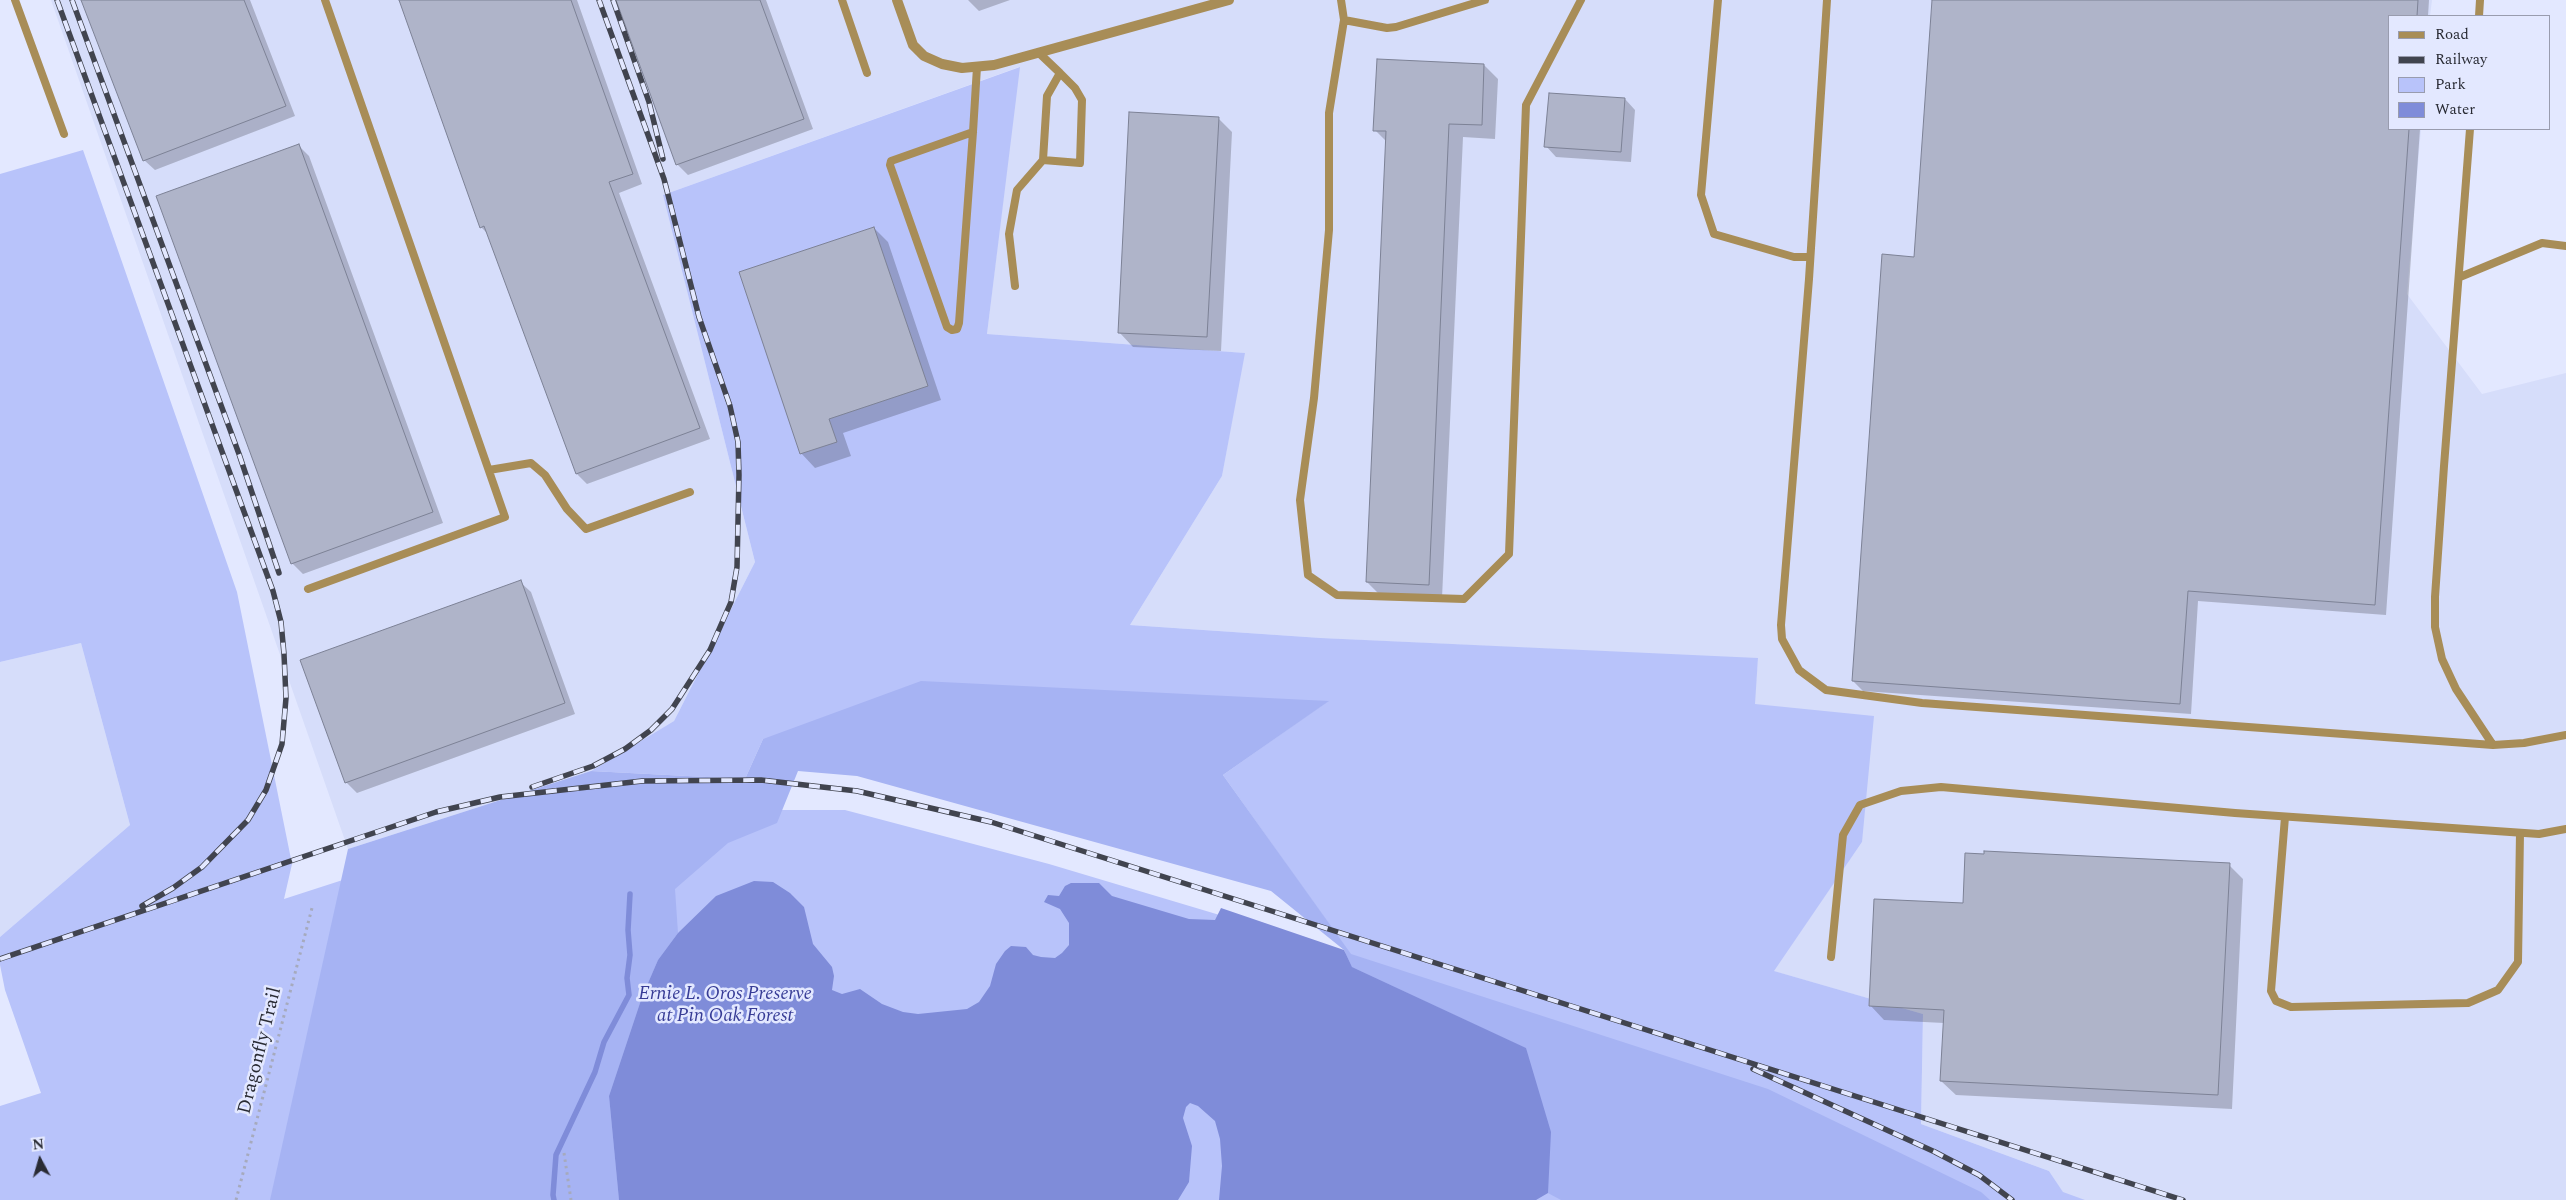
<!DOCTYPE html>
<html>
<head>
<meta charset="utf-8">
<style>
  body { margin:0 }
  #map { position:relative; width:2566px; height:1200px; overflow:hidden; background:#e3e8ff; font-family:Spectral,serif }
  canvas { display:block }
  .legend { position:absolute; left:2388px; top:15px; width:162px; height:115px; box-sizing:border-box; background:#e3e8ff; border:1px solid #999cae; margin:0; padding:6px 9px; list-style:none; font-size:15px; color:#292b34 }
  .legend li { display:flex; align-items:center; gap:10px; height:25px }
  .legend b { width:25px; border:1px solid #999cae }
  .north { position:absolute; left:15px; top:1135px; width:50px; height:50px; -webkit-text-stroke:4px #e3e8ff; paint-order:stroke; rotate:354deg; font-size:14px; font-weight:700; line-height:20px; text-align:center; color:#292b34 }
  .north::after { content:''; display:block; margin:auto; width:18px; height:22px; background:#292b34; clip-path:polygon(50% 0,100% 100%,50% 72%,0 100%) }
</style>
</head>
<body>
<div id="map">
<canvas width="2566" height="1200"></canvas>
<ul class="legend">
<li><b style="height:6px;background:#a88d57"></b>Road</li>
<li><b style="height:6px;background:#41444f"></b>Railway</li>
<li><b style="height:14px;background:#b8c3fa"></b>Park</li>
<li><b style="height:14px;background:#7f8cd9"></b>Water</li>
</ul>
<div class="north">N</div>
</div>
<script>
const context = document.querySelector('canvas').getContext('2d');
context.lineJoin = 'round';
function fill(path, color) { context.fillStyle = color; context.fill(path, 'evenodd'); }
const shape = rows => new Path2D(rows.map(r => 'M' + r).join(''));
function stroke(path, color, width, dash) { context.strokeStyle = color; context.lineWidth = width; context.lineCap = dash ? 'butt' : 'round'; context.setLineDash(dash || []); context.stroke(path); }
function label(font, color, halo, rows, align = 'center') {
  context.font = font + ' Spectral,serif'; context.lineWidth = 5; context.setLineDash([]); context.textBaseline = 'middle'; context.strokeStyle = halo; context.fillStyle = color; for (const [text, x, y, turn = 0] of rows) {
    context.save(); context.translate(x, y); context.rotate((+turn || 0) * Math.PI / 180); context.textAlign = isNaN(turn) ? turn : align; if (halo) context.strokeText(text, 0, 0); context.fillText(text, 0, 0); context.restore();
  }
}
fill(shape([
  [51,0,2432,0,2430,16,2390,16,2390,129,2421,129,2407,294,2482,394,2566,373,2566,1200,2068,1200,2049,1171,1921,1124,1923,1014,1773,971,1862,842,1754,704,1758,659,1321,638,1130,625,1222,476,1244,353,987,334,1019,67,663,195,755,562,674,721,591,771,348,849],
  [81,643,130,825,0,937,0,662]
]), '#d6ddfa');
fill(shape([
  [1020,67,987,334,1245,353,1222,476,1130,625,1321,638,1758,658,1755,704,1874,716,1862,842,1774,971,1923,1014,1921,1124,2049,1171,2063,1192,2085,1200,0,1200,0,1106,41,1093,5,990,0,965,0,937,130,825,81,643,0,662,0,174,83,150,237,592,292,864,284,899,525,821,677,810,845,810,1049,864,1350,954,1223,775,1328,701,763,739,745,779,591,771,674,721,755,562,663,195]
]), '#b8c3fa');
fill(shape([
  [921,681,1329,701,1223,775,1351,954,1768,1089,1981,1192,1990,1200,1561,1200,1546,1192,1525,1048,1352,967,1344,950,1271,891,857,776,798,771,777,823,728,843,675,889,678,933,658,960,642,997,609,1096,619,1200,270,1200,348,849,591,771,745,779,763,739]
]), '#a6b3f3');
fill(shape([
  [754,881,773,882,790,893,804,907,813,944,832,967,834,976,832,990,842,994,860,989,882,1004,903,1012,918,1014,967,1009,979,1002,990,986,996,964,1005,951,1011,946,1026,947,1033,955,1041,957,1055,958,1062,953,1069,945,1069,923,1060,909,1044,902,1048,895,1059,896,1065,886,1071,883,1099,883,1112,896,1189,919,1215,920,1221,908,1344,950,1352,967,1526,1048,1551,1132,1548,1193,1536,1200,1219,1200,1222,1166,1220,1139,1215,1121,1198,1106,1190,1103,1186,1107,1183,1118,1192,1146,1189,1182,1178,1200,619,1200,609,1096,642,997,658,960,678,933,716,896]
]), '#7f8cd9');
fill(shape([
  [82,0,250,0,295,116,155,170,144,160],
  [400,0,577,0,642,184,619,193,710,439,587,484,577,474,488,234,481,227],
  [617,0,766,0,813,129,688,175,677,164],
  [968,0,1010,0,979,11],
  [1934,0,2429,0,2428,16,2390,16,2390,129,2420,129,2386,615,2198,601,2191,714,1863,691,1853,681,1915,258],
  [1484,65,1498,79,1495,139,1463,137,1442,598,1381,596,1367,582,1387,142,1375,130],
  [1625,99,1635,110,1631,162,1556,157,1546,146],
  [1218,118,1232,132,1221,351,1133,347,1119,332],
  [299,146,309,156,443,523,303,574,292,563],
  [874,228,888,242,941,400,843,433,851,456,815,468,801,453],
  [520,582,531,592,575,714,357,793,346,782],
  [1985,855,2229,865,2243,879,2232,1109,1956,1095,1941,1081,1944,1023,1884,1020,1870,1005,1964,904]
]), '#0003');
stroke(shape([
  [554,1200,553,1195,556,1155,595,1072,604,1042,629,995,627,978,630,955,628,930,630,894]
]), '#7f8cd9', 5.5);
const building = shape([
  [81,0,244,0,286,106,143,161,81,0],
  [399,0,571,0,633,174,609,182,700,428,576,474,484,226,480,228,399,0],
  [616,0,760,0,804,119,676,165,616,0],
  [1932,0,2418,0,2417,16,2390,16,2390,129,2409,129,2375,605,2188,591,2180,704,1852,681,1882,254,1914,257,1932,0],
  [1377,59,1484,64,1482,125,1449,124,1429,585,1366,582,1386,131,1373,131,1377,59],
  [1549,93,1625,98,1621,152,1544,147,1549,93],
  [1129,112,1219,117,1207,337,1118,333,1129,112],
  [299,144,433,512,291,564,156,196,299,144],
  [874,227,928,386,829,419,837,442,800,454,739,272,874,227],
  [521,580,565,703,345,783,300,660,521,580],
  [1984,851,2230,863,2218,1095,1940,1081,1944,1010,1869,1006,1874,899,1963,903,1965,853,1984,854,1984,851]
]);
fill(building, '#afb4c9');
stroke(building, '#7d8296', 1);
stroke(shape([
  [564,1153,571,1200],
  [236,1200,312,908]
]), '#a6aabd', 3, [2.5, 4]);
stroke(shape([
  [15,0,64,134],
  [842,0,867,73],
  [1341,0,1344,20,1329,113,1329,230,1314,398,1300,500,1308,575,1337,595,1464,599,1509,554,1526,105,1581,0],
  [1718,0,1701,195,1714,234,1794,257,1810,257],
  [1827,0,1809,279,1781,625,1782,639,1799,670,1826,690,1922,703,2493,745],
  [2479,16,2480,0],
  [1344,20,1387,28,1396,27,1485,0],
  [1039,53,1060,73,1075,88,1082,100,1080,163,1043,160,1047,96,1060,73],
  [2470,129,2444,466,2435,597,2435,627,2442,659,2456,689,2493,745,2524,743,2566,735],
  [973,132,891,161,890,165,947,327,952,330,957,329,959,323,971,159,973,132,977,67],
  [2460,277,2542,243,2566,246],
  [1015,286,1009,234,1017,190,1043,160],
  [489,470,531,463,545,475,567,509,586,529,690,492],
  [308,589,505,517,325,0],
  [2285,817,2271,991,2276,1001,2291,1007,2468,1003,2498,990,2518,962,2520,833],
  [1831,957,1843,835,1860,805,1901,791,1941,787,2235,813,2539,834,2566,829]
]), '#a88d57', 8);
stroke(shape([
  [897,0,913,45,924,56,942,64,962,68,994,65,1229,0]
]), '#a88d57', 10);
const rail = shape([
  [57,0,273,591,281,622,284,654,286,698,282,744,266,790,248,820,202,867,173,888,142,906],
  [72,0,239,454,279,573],
  [613,0,649,102,663,159],
  [532,787,593,766,625,749,651,730,672,709,710,650,731,602,737,567,739,475,738,442,730,406,699,317,664,179,599,0],
  [0,959,436,812,500,797,642,781,761,780,857,791,991,822,2183,1200],
  [1753,1069,1935,1152,1979,1175,2012,1200]
]);
stroke(rail, '#41444f', 5.5);
stroke(rail, '#e3e8ff', 4, [11]);
label('italic 19px', '#373c96', '#e3e8ff', [
  ["Ernie L. Oros Preserve",725,995],
  ["at Pin Oak Forest",725,1017]
]);
label('19px', '#292b34', '#e3e8ff', [
  ["Dragonfly Trail",261,1051,-76]
]);
</script>
</body>
</html>
